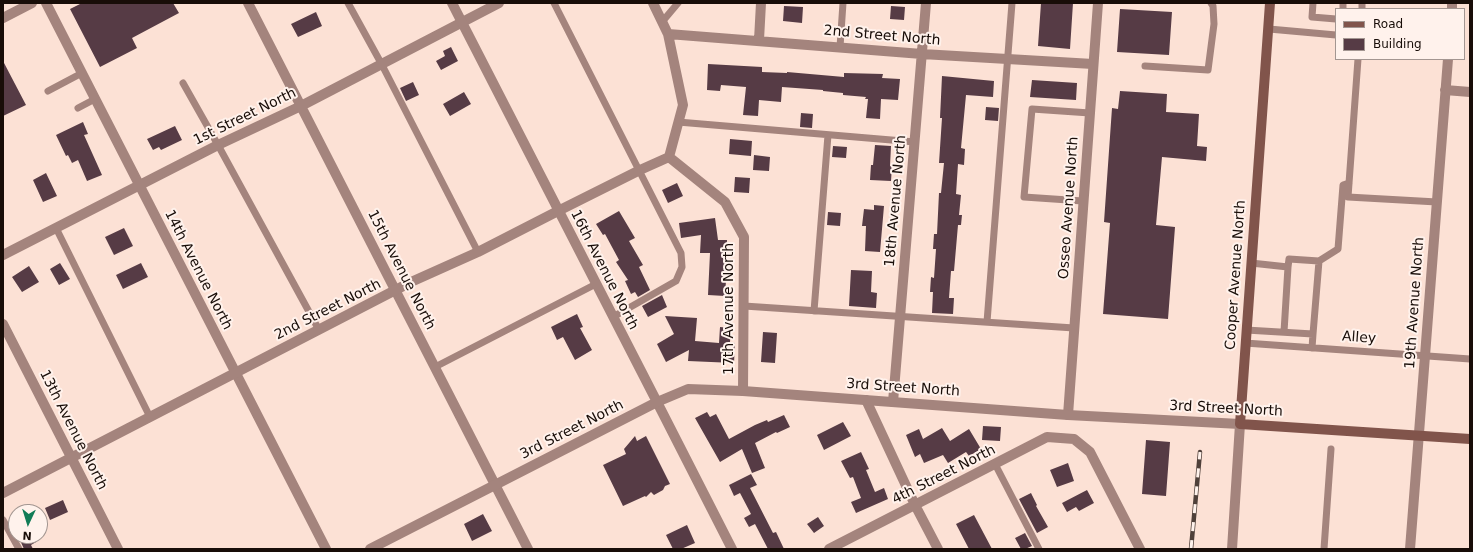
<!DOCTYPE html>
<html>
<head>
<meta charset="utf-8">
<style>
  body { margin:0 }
  #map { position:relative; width:1473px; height:552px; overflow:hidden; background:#fce1d5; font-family:"DejaVu Sans",sans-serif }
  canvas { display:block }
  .frame { position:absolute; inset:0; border:4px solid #180d08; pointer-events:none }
  .legend { position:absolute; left:1335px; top:8px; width:130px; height:52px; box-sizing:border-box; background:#fff2ec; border:1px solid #a39691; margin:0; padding:5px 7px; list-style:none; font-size:12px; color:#180d08 }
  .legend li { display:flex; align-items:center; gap:8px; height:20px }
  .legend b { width:20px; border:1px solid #a39691 }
  .north { position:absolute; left:8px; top:504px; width:40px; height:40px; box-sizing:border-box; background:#fff2ec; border:1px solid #a39691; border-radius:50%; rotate:184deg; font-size:11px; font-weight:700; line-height:16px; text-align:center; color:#180d08 }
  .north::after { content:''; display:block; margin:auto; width:14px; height:18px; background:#117c57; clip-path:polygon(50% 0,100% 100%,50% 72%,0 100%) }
</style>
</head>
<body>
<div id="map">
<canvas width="1473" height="552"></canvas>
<div class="frame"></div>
<ul class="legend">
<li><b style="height:5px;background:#81544b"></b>Road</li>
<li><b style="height:11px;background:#563b45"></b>Building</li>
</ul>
<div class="north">N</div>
</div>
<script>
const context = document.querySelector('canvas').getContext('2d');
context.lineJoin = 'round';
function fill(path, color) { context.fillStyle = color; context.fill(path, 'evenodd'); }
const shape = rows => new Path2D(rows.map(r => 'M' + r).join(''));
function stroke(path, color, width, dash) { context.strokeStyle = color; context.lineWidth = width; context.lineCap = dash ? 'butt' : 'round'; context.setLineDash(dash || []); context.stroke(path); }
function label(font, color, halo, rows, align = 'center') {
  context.font = font + ' "DejaVu Sans",sans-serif'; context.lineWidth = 4; context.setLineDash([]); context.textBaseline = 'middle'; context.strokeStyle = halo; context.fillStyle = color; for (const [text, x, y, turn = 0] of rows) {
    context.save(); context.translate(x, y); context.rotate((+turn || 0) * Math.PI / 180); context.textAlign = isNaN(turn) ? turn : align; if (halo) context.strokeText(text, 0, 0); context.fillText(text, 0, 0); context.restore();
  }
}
fill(shape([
  [82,3,173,3,179,13,132,38,137,48,100,67,70,9],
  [1041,3,1073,3,1070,49,1038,46],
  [784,6,803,7,802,23,783,21],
  [891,6,905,7,904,20,890,19],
  [1120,9,1172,12,1169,55,1117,52],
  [316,12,322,26,298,37,291,24],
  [451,47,458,61,441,70,436,61,445,56,443,51],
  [3,61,26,105,3,116],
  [708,64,762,67,762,72,787,73,787,72,844,77,844,73,883,74,882,78,900,79,898,100,881,99,880,119,866,118,868,99,865,99,866,97,843,95,843,93,823,91,823,90,782,87,781,102,759,100,758,116,743,115,746,87,721,85,720,91,707,90],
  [942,76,994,81,993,97,966,95,961,148,965,149,964,165,958,164,956,194,961,195,959,215,962,215,961,225,958,225,954,271,951,271,949,298,954,298,953,314,932,313,933,292,930,292,931,277,934,278,936,249,933,249,934,234,937,234,939,193,941,193,944,163,939,163,942,118,940,118],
  [1032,80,1077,83,1076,100,1030,97],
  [413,82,419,95,406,101,400,88],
  [1120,91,1167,94,1166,112,1199,114,1197,146,1207,147,1206,161,1162,157,1156,225,1175,227,1168,319,1103,314,1110,223,1104,222,1112,108,1118,109],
  [464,92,471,104,450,116,443,104],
  [986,107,999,108,998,121,985,120],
  [801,113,813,114,812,128,800,127],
  [83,122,88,134,84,135,102,175,87,181,78,160,72,163,68,155,66,156,56,135],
  [175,126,182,140,161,150,159,147,153,150,147,139],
  [730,139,752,141,751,156,729,154],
  [875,145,891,146,890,166,892,166,891,181,870,180,871,165,873,165],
  [833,146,847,147,846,158,832,157],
  [754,155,770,157,769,171,753,170],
  [46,173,57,196,43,202,33,180],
  [735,177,750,178,749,193,734,192],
  [677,183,683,196,668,203,662,190],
  [874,205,884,206,880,252,865,251,866,226,862,226,864,209,874,210],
  [619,211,635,238,629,241,643,265,639,267,650,290,638,297,635,292,631,294,625,281,628,280,616,262,619,260,605,234,603,235,596,224],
  [828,212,841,213,840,226,827,225],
  [715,218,718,240,727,240,726,265,727,265,725,296,708,295,710,253,700,253,701,235,681,238,679,223],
  [124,228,133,246,114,255,105,237],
  [60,263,70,279,59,285,50,269],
  [141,263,148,277,123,289,116,275],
  [29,266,39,282,22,292,12,277],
  [851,270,872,271,871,292,877,293,876,308,849,306],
  [662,295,667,307,648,317,642,306],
  [577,314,583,327,580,328,592,350,575,360,563,337,557,340,551,327],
  [665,316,697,318,695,341,719,343,720,327,731,328,730,342,735,343,734,363,688,361,689,350,666,362,657,344,674,334],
  [763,332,777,333,775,363,761,362],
  [707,412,710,417,716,414,729,439,755,425,767,420,768,422,784,415,790,427,777,433,776,432,755,443,765,468,752,473,742,449,720,462,695,418],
  [843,422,851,436,824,450,817,435],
  [983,426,1001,427,1000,441,982,440],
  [942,428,950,441,969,429,981,449,969,456,966,452,948,463,943,455,924,463,920,454,915,457,906,435,919,429,923,439],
  [635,436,637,441,646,436,670,484,665,486,663,490,654,495,651,492,646,497,645,496,623,506,603,465,626,454,624,449],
  [1146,440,1170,442,1166,496,1142,494],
  [861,452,869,469,866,470,875,492,884,488,888,499,856,513,851,502,861,498,853,477,850,478,841,461],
  [1068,463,1074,481,1057,487,1050,470],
  [751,474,757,485,750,488,773,533,776,532,784,549,768,549,755,524,749,527,744,518,751,514,740,493,734,496,729,485],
  [1087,490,1094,503,1079,511,1076,507,1067,512,1062,503],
  [1031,493,1037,505,1036,506,1048,527,1037,533,1019,499],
  [63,500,68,512,50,520,45,508],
  [483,514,492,531,472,541,464,524],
  [974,515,992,549,969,549,956,524],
  [818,517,824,526,814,533,807,524],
  [687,525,695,543,681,549,673,549,666,535],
  [1025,533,1032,546,1025,549,1021,549,1015,538],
  [23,536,33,536,36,542,31,545,33,549,24,549,19,538]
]), '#563b45');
stroke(shape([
  [348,3,381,63,478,252],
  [554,3,681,253,682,267,676,281,613,317],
  [1313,3,1312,17,1336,19],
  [1343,9,1343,3],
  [1362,9,1362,3],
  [662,22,678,3],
  [1269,29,1336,35],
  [840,47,843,3],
  [1358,59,1348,197,1437,202],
  [1145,66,1208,70,1214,24,1213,6,1211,3],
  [183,83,218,145,319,330],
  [48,91,82,73],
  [78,108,95,99],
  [678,122,915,142],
  [1083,201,1024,197,1032,109,1090,113],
  [56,228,150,417],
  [1251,263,1288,267,1284,332],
  [1288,267,1289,259,1319,261,1338,249,1343,185,1349,183],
  [744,306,1074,328],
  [814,311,828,135],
  [987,322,1012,3],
  [1246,330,1313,334,1312,348],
  [1313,334,1319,261],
  [1245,343,1470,359],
  [435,367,596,284],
  [995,464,1039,549],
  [3,520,19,549],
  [1324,549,1331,449]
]), '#a4847d', 7);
stroke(shape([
  [46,3,326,549],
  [248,3,528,549],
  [653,3,668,34,683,105,669,157],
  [1452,9,1452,3],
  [668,34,922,54,1093,64],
  [759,40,761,3],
  [1445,90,1470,92],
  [669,157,725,202,744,237,743,391],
  [558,211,640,170,669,157],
  [3,255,218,145,301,106,499,3],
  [3,324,118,549],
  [866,400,915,505,938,549],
  [657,402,732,549],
  [893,402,926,3],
  [1068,415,1098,3],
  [829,549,1047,437,1074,439,1090,452,1140,549],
  [1410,549,1448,59]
]), '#a4847d', 10);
stroke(shape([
  [452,3,657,402],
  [3,18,32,3],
  [3,493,411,282,478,252,558,211],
  [370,549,657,402,688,389,743,391,1068,415,1240,424,1232,549]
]), '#a4847d', 10);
stroke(shape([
  [1270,3,1240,424,1470,439]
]), '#81544b', 10);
const rail = shape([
  [1191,549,1200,452]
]);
stroke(rail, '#4f403a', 4.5);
stroke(rail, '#fff2ec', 3, [9]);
label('14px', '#180d08', '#fff2ec', [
  ["2nd Street North",882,36,5],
  ["1st Street North",245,117,-26],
  ["18th Avenue North",896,201,-85],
  ["Osseo Avenue North",1069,208,-86],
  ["14th Avenue North",198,270,63],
  ["15th Avenue North",401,270,63],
  ["16th Avenue North",604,270,63],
  ["Cooper Avenue North",1236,275,-86],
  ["19th Avenue North",1415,303,-86],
  ["17th Avenue North",729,309,-90],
  ["2nd Street North",328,310,-27],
  ["Alley",1359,338,4],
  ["3rd Street North",903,388,4],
  ["3rd Street North",1226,409,3],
  ["13th Avenue North",73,430,63],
  ["3rd Street North",572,430,-27],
  ["4th Street North",944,475,-27]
]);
</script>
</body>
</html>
